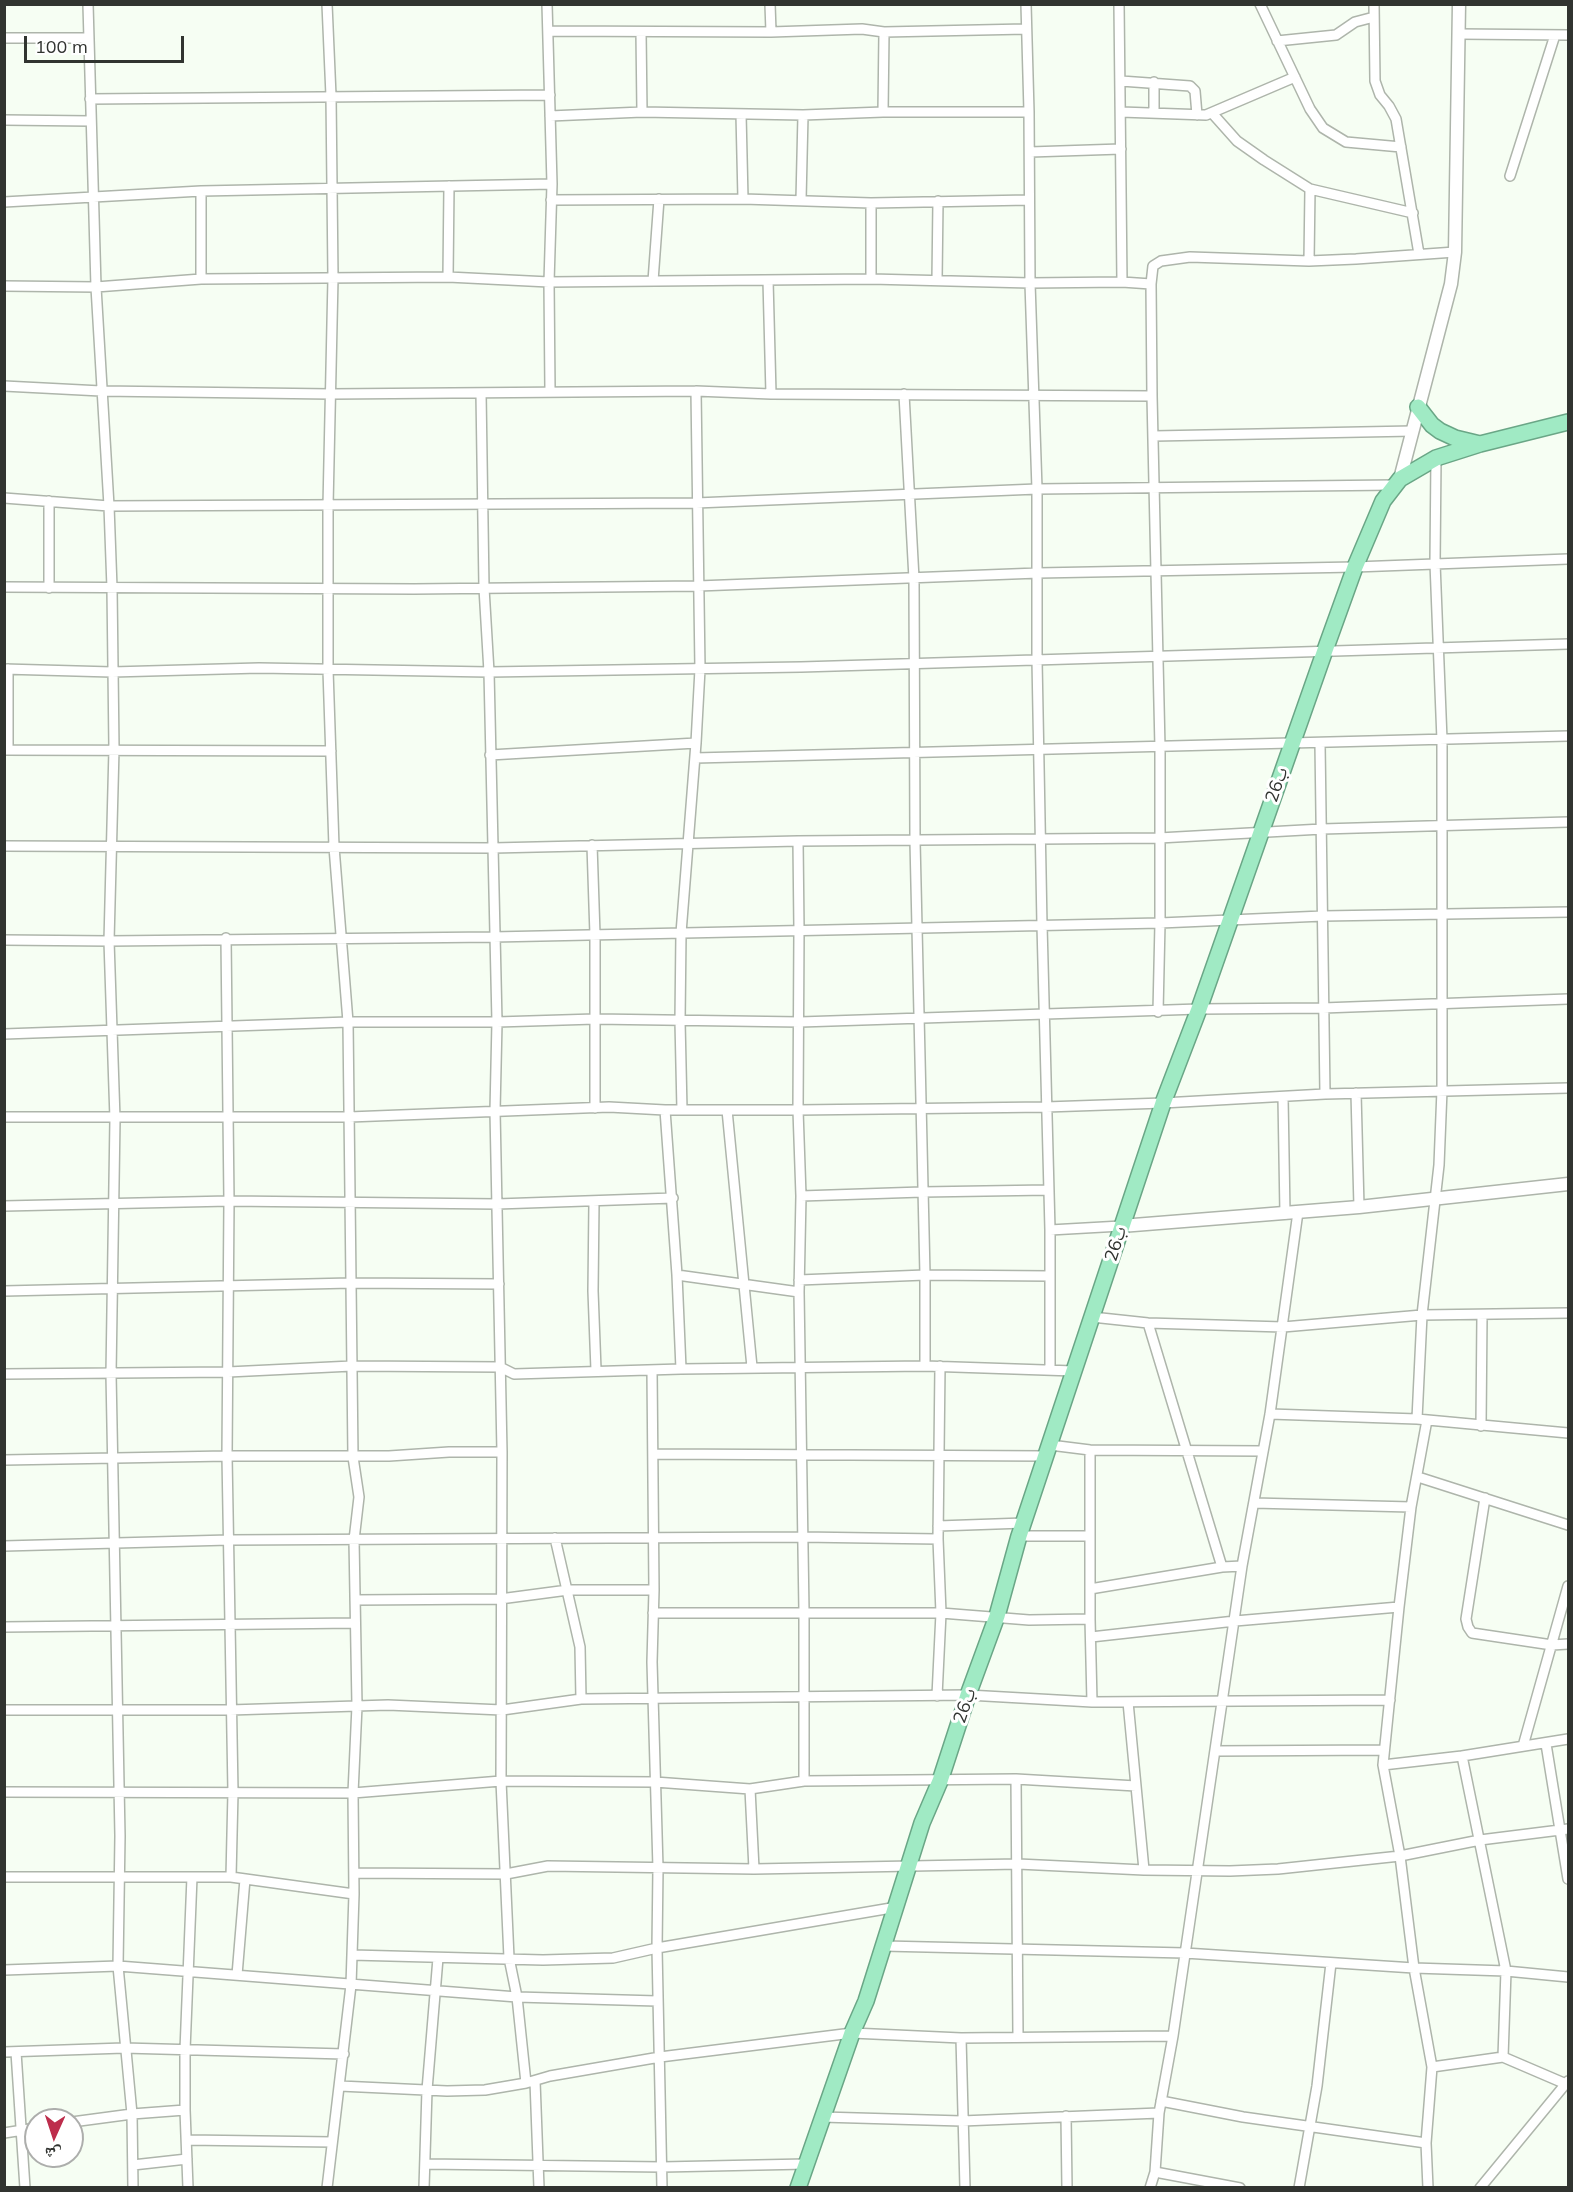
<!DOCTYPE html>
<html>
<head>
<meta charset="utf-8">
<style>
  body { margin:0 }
  #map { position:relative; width:1573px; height:2192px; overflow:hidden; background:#f6fef3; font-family:Mulish,"Noto Naskh Arabic",sans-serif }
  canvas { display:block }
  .frame { position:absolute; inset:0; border:6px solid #313430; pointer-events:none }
  .north { position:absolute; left:24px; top:2108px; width:60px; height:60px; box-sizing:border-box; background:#fff; border:2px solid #adaeac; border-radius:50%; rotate:183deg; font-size:16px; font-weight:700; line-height:24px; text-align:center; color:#313430 }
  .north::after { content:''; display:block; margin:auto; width:21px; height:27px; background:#bd2d4c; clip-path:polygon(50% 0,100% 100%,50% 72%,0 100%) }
  .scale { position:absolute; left:24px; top:36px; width:160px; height:27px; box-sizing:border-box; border:3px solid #313430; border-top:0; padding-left:8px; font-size:18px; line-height:21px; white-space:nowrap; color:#313430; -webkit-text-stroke:4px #fff; paint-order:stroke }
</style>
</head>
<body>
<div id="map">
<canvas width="1573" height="2192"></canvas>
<div class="frame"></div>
<div class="north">ش</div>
<div class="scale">100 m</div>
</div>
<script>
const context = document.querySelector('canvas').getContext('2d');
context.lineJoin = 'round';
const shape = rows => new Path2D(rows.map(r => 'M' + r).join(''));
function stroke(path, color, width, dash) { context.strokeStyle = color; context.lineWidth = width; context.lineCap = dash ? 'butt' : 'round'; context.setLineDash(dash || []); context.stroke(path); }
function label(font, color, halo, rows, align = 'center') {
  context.font = font + ' Mulish,"Noto Naskh Arabic",sans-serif'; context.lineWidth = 6; context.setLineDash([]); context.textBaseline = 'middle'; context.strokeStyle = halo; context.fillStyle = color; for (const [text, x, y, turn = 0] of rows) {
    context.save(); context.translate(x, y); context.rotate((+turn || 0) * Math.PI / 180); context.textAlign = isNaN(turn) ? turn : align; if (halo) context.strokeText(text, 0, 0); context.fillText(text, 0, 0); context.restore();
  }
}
const minor = shape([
  [88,4,96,287,109,506,112,588,114,749,109,941,115,1119,111,1374,120,1836,118,1966,132,2114,133,2188],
  [547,4,552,184,549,282,550,391],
  [770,4,771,32],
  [1026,4,1029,112,1030,283,1037,489,1037,660,1042,925,1050,1230,1050,1370],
  [1119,4,1122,282],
  [1260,4,1310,109,1323,128,1346,142,1401,147],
  [1374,4,1375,81,1380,95,1389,106,1396,119,1419,254],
  [548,31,771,32,862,29,884,32,1026,29],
  [641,32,642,112],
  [1459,34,1568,35],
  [4,38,88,38],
  [1277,41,1336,35,1355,22,1374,17],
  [1121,81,1190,86,1195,91,1197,115],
  [1154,82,1154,113],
  [90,99,550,95],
  [883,112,884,32],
  [1121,112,1206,115,1295,77],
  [1212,113,1237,141,1264,160,1310,189,1413,213],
  [741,114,743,199],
  [550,116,642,112,803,115,883,112,1029,112],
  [4,120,90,121],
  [1030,152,1121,149],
  [1510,176,1555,35],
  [551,200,743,199,871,203,1029,200],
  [801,200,803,115],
  [4,202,201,191,552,184],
  [871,203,871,279],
  [1309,261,1310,189],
  [448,277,449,186],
  [201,279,201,191],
  [768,280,771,394],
  [937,280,938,201],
  [653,281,659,199],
  [4,286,96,287,201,279,448,277,549,282,871,279,1030,283,1122,282,1151,284],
  [4,386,101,391,331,394,696,391,771,394,1152,396],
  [481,393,484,588,489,672,497,1022,495,1111,502,1452,501,1781,509,1958,517,1997,526,2083],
  [904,394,914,579,915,841,925,1275,925,1366],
  [1154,436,1413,431],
  [4,498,109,506,696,503,1037,489,1394,485],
  [49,501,49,588],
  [4,587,414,589,698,586,1038,573,1355,567,1568,559],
  [4,669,112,672,259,668,489,672,801,667,1568,644],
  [1320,744,1325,1094],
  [4,750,331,751],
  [8,750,8,669],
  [490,755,696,743],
  [695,758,1568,736],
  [798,841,799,930,798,1110,801,1196,799,1292,804,1612,804,1781],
  [592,845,595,935,595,1108],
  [4,846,493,848,798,841,1159,838,1322,829,1568,822],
  [226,938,229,1201,227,1456,233,1792,231,1877],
  [4,940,109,941,493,937,1160,923,1323,916,1568,912],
  [1158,1012,1160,923,1160,748,1152,396,1151,284,1153,266,1161,261,1190,257,1309,261,1356,259,1455,252],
  [4,1034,348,1022,497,1022,595,1019,800,1022,1199,1009,1323,1008,1568,999],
  [1356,1093,1359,1207],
  [1283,1097,1285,1214],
  [665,1110,677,1275,681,1369],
  [682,1110,680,1021,681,933,696,743,700,669,696,391],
  [727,1110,752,1367],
  [4,1117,349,1117,609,1107,665,1110,798,1110,1046,1107,1163,1103,1325,1094,1568,1088],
  [801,1196,922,1192,1048,1190],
  [594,1202,593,1291,596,1370],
  [4,1206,229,1201,497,1204,673,1198],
  [1050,1230,1121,1226],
  [677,1275,799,1292],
  [799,1280,925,1275,1050,1276],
  [4,1291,351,1283,499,1284],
  [1092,1317,1148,1323,1283,1327,1422,1315,1568,1313],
  [1148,1323,1222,1567],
  [652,1370,654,1590,652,1662,658,1868,657,1948,662,2188],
  [4,1374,228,1372,352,1366,500,1367,514,1374,681,1369,925,1366,1074,1371],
  [1270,1414,1417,1419,1568,1433],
  [1417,1419,1422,1315,1439,1165,1442,1090,1442,740,1435,563,1436,458],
  [1427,1420,1411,1507,1399,1607,1383,1765,1400,1856,1414,1968,1432,2067,1426,2143,1428,2188],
  [1481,1426,1482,1315],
  [1050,1445,1090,1450,1263,1451],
  [1090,1450,1090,1619,1092,1702],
  [654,1454,1046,1456],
  [4,1460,227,1456,389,1456,449,1452,502,1452],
  [1418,1477,1568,1525],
  [1485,1498,1466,1619,1468,1627,1472,1633,1552,1645,1568,1644],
  [1254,1503,1411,1507],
  [938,1526,1024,1523],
  [1019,1536,1090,1536],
  [555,1538,580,1647,581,1699],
  [4,1546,229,1540,801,1537,938,1539],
  [1090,1589,1222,1567,1242,1566],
  [355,1600,500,1599,568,1590,654,1590],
  [653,1613,941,1613,1029,1620,1090,1619],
  [4,1627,355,1623],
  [1091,1637,1235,1621,1399,1607],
  [937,1696,941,1613,938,1539,940,1366],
  [1128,1702,1144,1870],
  [4,1710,230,1710,388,1705,502,1710,581,1699,968,1695,1092,1702,1390,1700],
  [1546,1744,1568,1879],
  [1523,1746,1568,1586],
  [1215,1751,1384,1750],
  [1462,1756,1506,1971,1503,2057],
  [1383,1765,1462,1756,1568,1739],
  [1016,1779,1018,2036],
  [750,1789,754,1869],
  [4,1792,353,1793,501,1781,655,1782,750,1789,804,1781,1016,1779,1136,1786],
  [355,1873,506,1874,548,1866,754,1869,1018,1864,1144,1870,1230,1871,1278,1869,1400,1856,1480,1840,1568,1829],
  [4,1877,231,1877,354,1894],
  [884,1946,1185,1953,1414,1968,1506,1971,1568,1977],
  [352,1955,543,1960,613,1958,657,1948,897,1907],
  [4,1970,118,1966,517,1997,657,2001],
  [237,1975,245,1879],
  [961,2038,965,2188],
  [4,2052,124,2048,344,2054],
  [16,2052,25,2188],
  [1432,2067,1503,2057,1566,2084],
  [535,2081,539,2188],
  [340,2086,447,2091,485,2090,526,2083,550,2076,660,2057,852,2033,961,2038,1173,2036],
  [1161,2101,1243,2117,1426,2143],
  [1066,2116,1067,2188],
  [822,2117,962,2121,1159,2113],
  [72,2122,132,2114,185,2110],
  [4,2133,36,2128],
  [187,2140,332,2142],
  [425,2164,662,2167,806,2164],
  [133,2165,187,2159],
  [1155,2172,1240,2188],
  [188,2188,185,2110,185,2050,192,1877],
  [327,2188,351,1985,354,1894,353,1793,357,1706,354,1540,359,1497,353,1457,348,1022,334,847,328,670,328,506,333,278,331,96,327,4],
  [424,2188,427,2090,438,1958],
  [1150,2188,1155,2172,1159,2113,1173,2036,1242,1566,1270,1414,1298,1212],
  [1299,2188,1317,2086,1331,1963],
  [1480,2188,1568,2081]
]);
const tertiary = shape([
  [1400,479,1451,284,1455,252,1459,4],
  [1121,1226,1359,1207,1568,1184]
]);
const trunk = shape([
  [1418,407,1432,425,1440,431,1455,438,1480,444],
  [798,2188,852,2033,866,2001,922,1823,940,1781,968,1695,997,1616,1019,1536,1163,1103,1199,1009,1324,653,1355,567,1383,501,1400,479,1436,458,1480,444,1568,422]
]);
stroke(minor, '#aeb5ab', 12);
stroke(tertiary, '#aeb5ab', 15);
stroke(trunk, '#6aa686', 18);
stroke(minor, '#fff', 9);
stroke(tertiary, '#fff', 12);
stroke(trunk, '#a0eac4', 15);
label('18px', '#313430', '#fff', [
  ["26ب",1277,785,-71],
  ["26ب",1116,1244,-72],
  ["26ب",965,1706,-71]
]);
</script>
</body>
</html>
